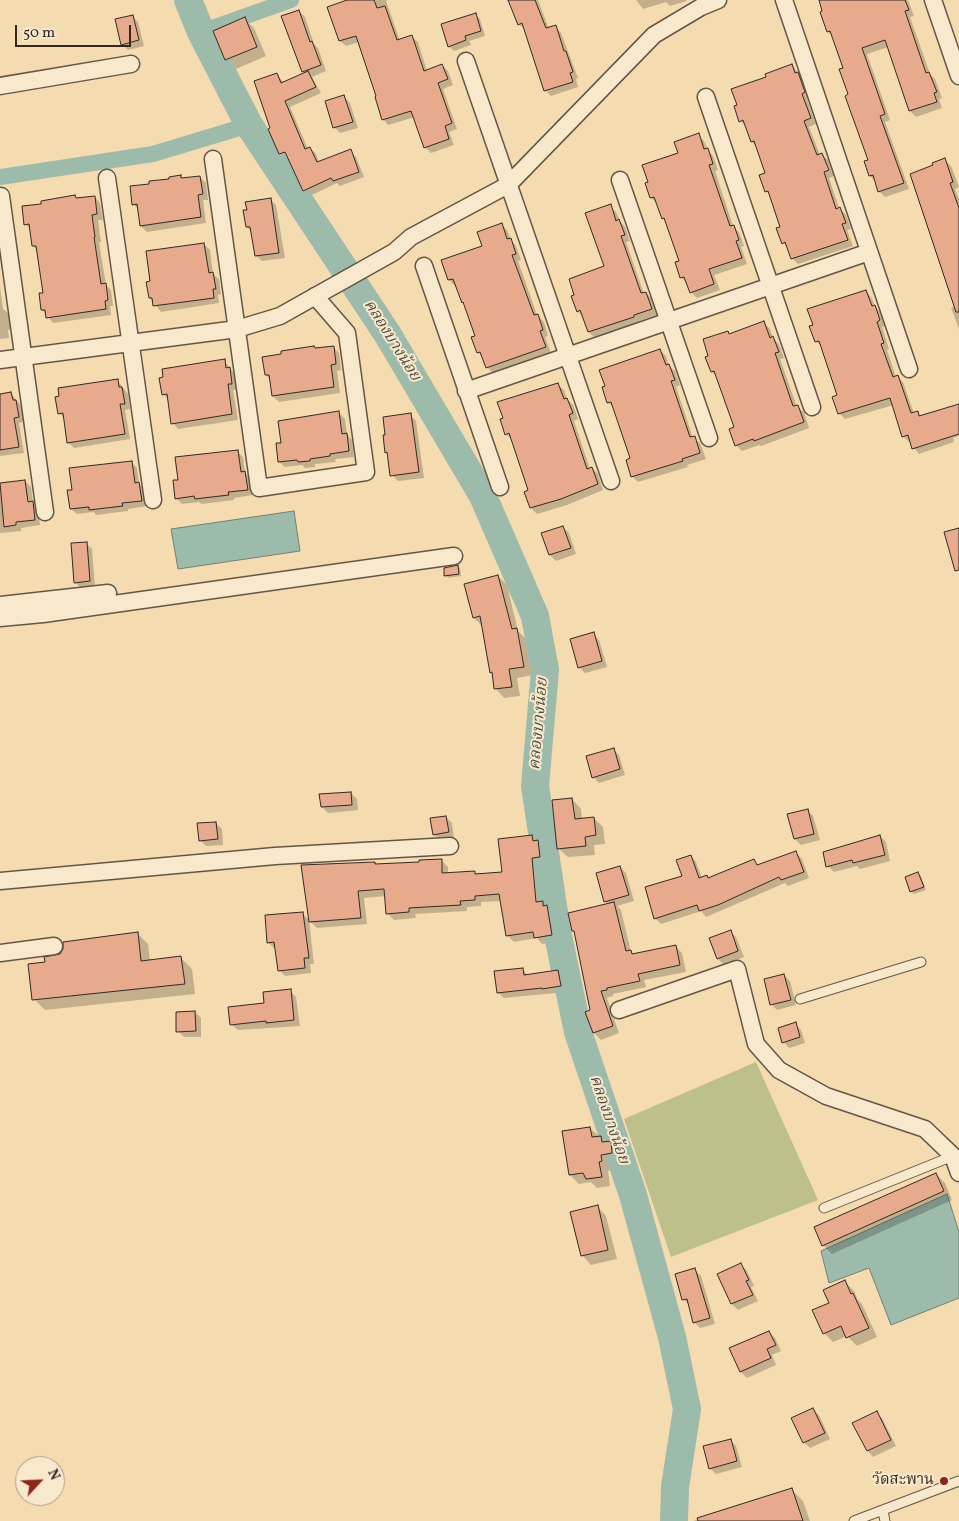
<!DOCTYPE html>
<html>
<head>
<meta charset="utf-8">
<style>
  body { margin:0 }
  #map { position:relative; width:959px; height:1521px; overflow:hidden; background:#f5dbb0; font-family:Vollkorn,serif }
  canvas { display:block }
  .north { position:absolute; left:15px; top:1456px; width:50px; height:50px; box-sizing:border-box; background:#f8e8cc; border:1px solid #a99c88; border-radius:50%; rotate:65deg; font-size:14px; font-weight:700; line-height:20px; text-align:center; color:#332922 }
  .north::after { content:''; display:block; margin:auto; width:18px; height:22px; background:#8f2418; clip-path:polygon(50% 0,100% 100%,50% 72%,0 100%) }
  .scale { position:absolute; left:15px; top:25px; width:116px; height:22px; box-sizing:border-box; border:2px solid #332922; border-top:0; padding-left:6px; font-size:15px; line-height:18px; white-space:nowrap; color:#332922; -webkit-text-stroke:4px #f8e8cc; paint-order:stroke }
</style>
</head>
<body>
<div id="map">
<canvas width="959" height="1521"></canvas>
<div class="north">N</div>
<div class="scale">50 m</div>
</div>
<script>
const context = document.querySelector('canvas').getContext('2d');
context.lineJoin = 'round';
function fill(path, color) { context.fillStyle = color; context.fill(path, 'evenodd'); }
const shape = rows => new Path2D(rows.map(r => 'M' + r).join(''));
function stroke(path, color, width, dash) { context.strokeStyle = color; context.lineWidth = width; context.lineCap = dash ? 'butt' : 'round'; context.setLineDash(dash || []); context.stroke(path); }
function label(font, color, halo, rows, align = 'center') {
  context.font = font + ' Vollkorn,"Noto Serif Thai",serif'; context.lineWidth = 4; context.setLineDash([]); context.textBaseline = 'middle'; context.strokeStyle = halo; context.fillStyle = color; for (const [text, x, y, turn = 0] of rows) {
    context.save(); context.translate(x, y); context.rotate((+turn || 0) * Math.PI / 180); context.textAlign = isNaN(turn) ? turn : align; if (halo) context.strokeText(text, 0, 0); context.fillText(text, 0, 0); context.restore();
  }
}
fill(shape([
  [756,1062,818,1200,671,1257,624,1119]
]), '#bdc08b');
const water = shape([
  [294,511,300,551,178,569,171,529,294,511],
  [947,1194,959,1232,959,1298,891,1325,869,1268,829,1283,821,1251,947,1194]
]);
fill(water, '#9cbbab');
stroke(water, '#728174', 1);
fill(shape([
  [351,0,388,0,386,1,400,41,412,37,418,42,427,71,442,65,448,71,453,85,443,89,457,129,449,132,454,145,431,153,425,147,415,117,388,125,383,119,378,97,359,42,346,46,340,41,329,7],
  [519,0,538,0,549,29,555,27,561,33,578,78,576,79,578,87,551,96,545,90,525,30,519,24],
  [636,0,686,0,687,1,670,6,666,2,643,9],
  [829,0,908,0,914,16,910,17,930,74,935,79,942,98,939,99,942,108,916,117,910,111,888,47,867,54,890,120,885,122,909,189,885,197,879,191,876,182,870,176,866,162,869,160,850,95,845,69,834,37,828,32],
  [299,11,305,17,314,44,318,48,326,71,312,77,321,93,290,107,308,149,310,148,316,154,319,162,350,151,356,157,364,177,340,186,337,183,310,196,304,190,289,158,286,159,280,153,272,129,277,74,284,83,305,73,283,17],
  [475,14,480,19,485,36,469,41,471,45,454,51,449,46],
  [132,16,138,22,144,46,128,50,122,44],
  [244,19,254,28,266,56,236,69,226,59],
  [792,65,803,79,810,98,807,99,816,124,809,127,820,155,822,155,828,160,834,176,829,178,839,208,846,215,851,229,847,230,853,246,798,264,792,258,789,248,783,243,782,228,771,196,766,191,766,173,757,147,752,142,747,127,740,121,768,77],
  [344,97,350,103,358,128,340,133,334,127],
  [698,135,704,141,708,150,713,156,718,170,715,171,733,226,739,232,744,246,741,247,747,264,714,275,720,290,697,298,691,292,687,283,681,277,680,262,666,222,663,218,658,204,651,198,679,154],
  [945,160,951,166,959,187,955,189,959,199,959,329,951,308,956,306],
  [181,177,183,179,200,177,206,183,208,200,203,200,206,223,147,232,141,226,139,210,133,204],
  [75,196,77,199,95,197,100,203,103,220,98,220,101,242,99,242,106,285,111,290,113,306,110,306,111,315,53,323,42,310,45,294,38,251,33,246,31,230,26,224,43,205],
  [270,199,276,205,285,258,262,261,256,256,252,232,247,227],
  [610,206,616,212,620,221,625,227,630,241,626,242,644,294,646,293,652,299,657,315,639,321,639,323,595,338,589,332,584,318,578,311,606,267],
  [501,224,507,230,511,240,516,246,521,260,518,261,537,315,544,322,548,336,545,337,551,353,493,373,487,367,483,358,478,352,476,337,466,305,463,302,457,285,455,286,449,280,483,247],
  [204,244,210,250,213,274,219,279,221,294,218,295,219,303,161,312,150,298,152,282],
  [0,287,3,309,9,314,11,329,8,330,9,338,0,339],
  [866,291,871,297,875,306,880,312,885,326,882,327,889,349,887,350,896,377,897,376,903,382,914,414,918,413,922,417,959,406,959,436,953,438,954,442,919,454,914,448,912,442,909,442,903,436,894,405,845,419,839,413,838,396,822,347,816,341],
  [764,323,770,329,773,338,779,344,784,358,780,359,797,407,804,412,809,428,761,446,759,445,742,451,736,445,735,428,718,378,712,372,707,358,727,332,730,335],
  [314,347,316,349,333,347,339,353,341,370,337,371,340,393,279,402,273,396,271,380,266,375,283,355],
  [660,350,666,356,669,366,675,371,680,385,676,387,693,438,700,443,706,459,687,465,688,467,638,482,632,476,632,459,614,408,608,402],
  [224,361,235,374,238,389,233,390,238,420,178,429,173,423,169,400,163,394],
  [117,380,128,394,130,409,125,410,130,439,74,448,68,442,65,419,59,413],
  [558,384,564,390,567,399,573,405,578,419,574,421,590,469,592,468,598,474,603,490,567,505,537,514,531,508,530,491,512,440,506,434],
  [11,393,22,407,24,422,19,423,24,453,0,456,0,395],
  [339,413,345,419,347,434,352,440,354,457,335,459,336,462,315,464,315,467,305,468,302,465,285,467,279,462,282,444],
  [410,415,416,421,424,478,398,481,392,475,384,436],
  [237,451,243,457,245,473,251,479,253,495,234,498,234,500,202,504,199,502,182,504,176,498,179,481],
  [131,462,137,468,139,484,145,489,147,506,128,509,128,511,96,515,94,512,77,514,71,509],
  [25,481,31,487,33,503,38,509,40,525,21,528,21,531,0,533,0,485],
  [563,527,569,533,576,554,556,561,550,555,543,534],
  [86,543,92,549,95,587,81,588,75,582],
  [458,566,460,569,461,576,448,578,446,575],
  [498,576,507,585,518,631,525,638,532,675,517,678,520,696,504,698,496,689,494,675,491,672,483,627,474,618],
  [593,634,599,640,607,667,585,673,579,667],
  [613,749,619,755,625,775,599,783,593,777],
  [351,793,357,799,358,810,328,813,322,807],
  [572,799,581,809,582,819,594,818,603,827,605,844,594,845,595,855,568,857,558,848],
  [807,810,813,816,820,840,801,845,795,839],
  [446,817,452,823,454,838,440,840,434,834],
  [216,823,222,829,223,845,206,846,200,840],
  [532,836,544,848,546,863,538,864,542,902,554,913,559,941,542,944,537,938,514,942,507,935,502,901,481,902,481,906,467,907,467,911,415,914,416,918,394,920,387,913,386,896,364,898,367,924,317,928,309,920,314,964,310,964,311,973,285,976,279,970,276,948,274,948,268,942,302,913,310,921,375,863,377,865,420,863,441,860,448,867,448,874,474,872,477,875,504,873],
  [880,836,886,842,890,861,860,869,857,866,834,872,828,866],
  [796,853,802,859,809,878,788,886,785,883,706,917,701,911,661,924,655,918,684,877,691,856,696,862,702,878,707,877,709,879,753,860,759,866],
  [620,867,626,873,634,901,617,906,621,910,631,952,634,954,675,946,682,953,686,972,644,980,646,987,613,994,613,996,607,998,619,1033,601,1040,594,1033,587,1012,592,1011,575,932,574,931,609,905,606,902,598,874],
  [918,873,921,876,926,890,914,894,911,891],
  [730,932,736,937,744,957,724,965,718,959,710,939],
  [137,933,148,944,150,961,181,958,192,969,195,994,45,1010,34,999,46,963],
  [522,969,528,975,558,971,564,977,566,992,504,998,498,992],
  [784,975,790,981,796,1005,777,1010,771,1004],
  [290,991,296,997,300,1026,238,1030,232,1025],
  [195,1012,201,1018,201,1037,184,1037,178,1031],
  [795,1024,801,1030,805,1043,789,1048,784,1042],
  [590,1128,606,1143,610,1142,619,1152,621,1162,610,1164,611,1170,608,1171,610,1186,597,1188,591,1182,579,1184,570,1175,564,1132],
  [936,1174,945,1183,952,1200,832,1254,823,1245],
  [597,1206,606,1216,617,1259,591,1265,582,1255],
  [741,1265,747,1271,754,1286,751,1287,758,1301,738,1310,732,1304,719,1275],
  [695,1270,701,1276,715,1324,700,1328,694,1322,689,1305,683,1299],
  [845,1282,854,1291,858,1300,862,1304,877,1337,857,1346,847,1336,833,1342,824,1333],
  [769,1332,775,1338,781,1351,772,1355,776,1365,747,1378,741,1372],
  [813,1409,819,1415,830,1439,810,1448,804,1442],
  [876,1413,882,1418,896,1446,873,1457,868,1451],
  [730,1440,736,1446,742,1467,716,1474,710,1468],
  [792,1490,803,1501,810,1521,693,1521]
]), '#0003');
stroke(shape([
  [201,32,291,0],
  [0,177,153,154,249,125]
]), '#9cbbab', 16);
stroke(shape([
  [188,0,201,32,249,125,388,335,483,496,535,616,545,670,535,786,556,926,578,1032,633,1195,672,1337,687,1409,675,1487,674,1521]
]), '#9cbbab', 28);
const building = shape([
  [347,0,374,0,377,8,385,6,397,40,412,35,424,71,442,64,448,79,438,83,452,123,445,126,449,139,424,148,411,111,382,120,375,97,376,96,356,36,339,41,327,7,347,0],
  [508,0,535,0,546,28,556,25,564,51,566,51,573,72,570,73,573,82,544,91,522,23,518,25,508,0],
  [819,0,905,0,909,10,905,11,926,73,929,72,937,92,934,93,937,102,909,111,885,40,862,48,885,114,880,116,904,183,878,192,873,175,869,176,864,161,868,160,845,96,848,94,839,69,843,68,830,31,827,32,820,12,822,11,819,0],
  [299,10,310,42,312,41,321,65,302,72,281,16,299,10],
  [476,13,481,31,465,36,466,40,448,47,441,24,476,13],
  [133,15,139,40,121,45,115,19,133,15],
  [245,17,257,47,225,60,213,31,245,17],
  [792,64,795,73,798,72,805,92,802,94,811,118,804,121,817,155,822,153,829,170,824,172,836,209,840,207,846,223,842,224,848,240,791,259,785,242,782,244,776,228,780,227,768,191,765,192,759,175,765,173,754,141,751,142,743,120,739,122,734,106,737,105,731,89,766,77,765,74,792,64],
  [308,71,316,87,285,101,305,149,310,147,317,162,351,149,359,172,333,181,331,178,303,191,285,152,279,154,268,129,270,128,254,81,277,73,281,83,308,71],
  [344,95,353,122,333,128,325,101,344,95],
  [699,133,704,149,708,148,713,164,709,165,730,226,734,225,739,240,736,241,742,258,709,269,714,284,690,293,684,277,680,278,675,262,679,261,664,218,662,219,654,197,650,198,645,183,648,182,642,165,678,153,674,142,699,133],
  [945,158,953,182,950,183,959,208,959,312,956,312,910,174,933,165,932,163,945,158],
  [181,175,181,178,200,176,203,194,198,195,201,217,140,226,137,204,132,205,130,186,149,184,149,181,169,179,169,177,181,175],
  [75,195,76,198,95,196,97,214,92,215,95,237,94,237,101,284,106,283,108,300,105,301,106,309,46,318,45,310,41,310,39,293,43,293,36,246,32,246,29,224,24,225,22,206,41,204,41,201,75,195],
  [271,198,279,253,255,256,250,227,246,227,243,210,247,210,245,202,271,198],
  [611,204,616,221,619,219,625,235,621,236,641,293,646,292,652,309,634,315,634,317,588,332,580,310,577,312,571,296,574,295,569,279,604,266,585,213,611,204],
  [502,223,507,239,511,238,516,254,512,255,534,315,538,314,543,330,540,331,546,347,486,368,480,352,477,353,471,337,475,336,463,302,462,303,453,279,448,280,441,260,482,246,477,232,502,223],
  [204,243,209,273,213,272,216,289,213,289,214,298,153,306,152,298,149,298,146,282,150,281,146,251,204,243],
  [866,290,872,306,875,305,880,320,877,322,884,343,881,344,893,377,898,375,911,413,918,411,919,416,959,404,959,434,912,449,908,435,902,437,890,398,838,414,832,397,837,395,819,341,815,342,809,326,813,325,807,309,866,290],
  [764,321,770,338,773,336,779,352,775,353,793,406,798,405,804,422,754,441,753,439,735,446,729,429,734,427,714,371,711,372,705,357,708,356,703,339,728,331,729,334,764,321],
  [314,346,315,348,334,346,336,364,331,365,334,387,272,396,269,375,265,375,262,357,281,354,281,351,314,346],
  [660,349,666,365,669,364,675,380,671,381,690,437,695,436,700,453,682,459,683,461,631,477,626,460,630,458,611,402,607,403,602,387,605,386,599,370,660,349],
  [225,359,226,368,230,367,232,384,228,384,232,414,171,424,167,394,162,395,159,378,163,377,162,369,225,359],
  [118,379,119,387,122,387,125,404,120,404,125,434,67,443,63,413,58,414,55,397,59,396,58,388,118,379],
  [558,383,564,399,567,398,573,413,569,415,587,469,592,467,598,484,561,499,530,508,524,492,528,490,509,433,505,435,500,419,503,418,497,402,558,383],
  [11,392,13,400,16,400,19,417,14,418,19,447,0,450,0,394,11,392],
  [339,411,342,434,347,433,349,451,330,454,330,456,310,459,310,461,298,462,297,460,278,462,276,443,281,443,278,421,339,411],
  [411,413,419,472,390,476,387,452,385,453,383,435,385,435,383,417,411,413],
  [238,450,241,472,245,471,248,490,228,492,229,495,203,498,195,499,194,496,175,499,173,480,178,480,175,457,238,450],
  [132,461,135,483,139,482,142,501,122,503,123,506,89,510,89,507,70,509,67,490,72,490,69,468,132,461],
  [25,480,28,502,33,501,35,520,16,522,16,525,4,527,0,483,25,480],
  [563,526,571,548,549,555,541,533,563,526],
  [959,528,959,570,955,571,944,532,959,528],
  [87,542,90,581,74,583,71,543,87,542],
  [458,565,459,574,444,576,444,568,458,565],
  [498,575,512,629,517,628,524,667,509,669,512,687,494,689,492,672,490,673,480,616,473,618,464,584,498,575],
  [594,632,602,661,578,668,570,639,594,632],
  [614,748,620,769,592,778,586,756,614,748],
  [351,792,352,805,321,807,319,794,351,792],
  [572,798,575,819,594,817,596,835,585,837,586,846,557,849,552,800,572,798],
  [808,809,814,834,794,839,787,814,808,809],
  [446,816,449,832,433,835,430,818,446,816],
  [216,822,218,839,199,841,197,823,216,822],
  [532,835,533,841,538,840,540,857,532,858,536,902,543,901,543,906,547,905,552,935,534,938,533,932,506,936,499,894,475,896,475,900,460,901,461,905,409,908,409,912,386,914,384,889,358,891,361,918,309,922,301,865,375,862,375,864,419,862,419,860,442,859,442,873,475,871,475,874,502,872,498,839,532,835],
  [880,835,885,855,853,863,852,860,826,867,823,852,880,835],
  [796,851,804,872,781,880,779,877,718,905,699,911,697,905,654,919,645,887,682,876,676,860,691,855,699,878,707,875,708,878,754,859,757,865,796,851],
  [620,866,629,895,604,902,596,873,620,866],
  [918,872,924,887,910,892,905,877,918,872],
  [614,902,626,951,631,950,632,954,676,945,680,965,638,974,640,981,607,988,607,990,601,991,613,1026,593,1033,585,1012,590,1010,574,931,572,931,568,913,614,902],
  [303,912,309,958,304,958,305,968,278,971,274,942,267,943,265,915,303,912],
  [731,930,738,951,717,959,709,938,731,930],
  [138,932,141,961,181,956,185,984,32,1000,28,964,45,962,44,957,60,954,63,949,63,942,138,932],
  [523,968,524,975,558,970,561,986,542,989,542,988,497,993,494,971,523,968],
  [784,974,791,1000,770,1005,764,979,784,974],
  [291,989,294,1020,266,1023,266,1021,230,1025,228,1007,264,1003,263,992,291,989],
  [195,1011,196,1031,176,1032,176,1012,195,1011],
  [796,1022,800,1037,782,1043,778,1028,796,1022],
  [590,1127,592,1137,601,1136,602,1142,611,1141,612,1153,601,1155,602,1161,599,1162,602,1177,586,1179,583,1173,569,1175,562,1131,590,1127],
  [936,1173,944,1191,822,1246,814,1227,936,1173],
  [598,1205,608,1250,581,1256,570,1212,598,1205],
  [741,1263,749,1280,746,1281,753,1295,731,1304,717,1274,741,1263],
  [695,1268,710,1318,693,1323,687,1299,682,1300,675,1274,695,1268],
  [845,1280,851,1294,853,1293,869,1328,846,1338,841,1326,823,1334,812,1310,829,1303,823,1290,845,1280],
  [769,1331,776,1345,767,1349,771,1358,740,1372,729,1348,769,1331],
  [813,1408,825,1433,803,1443,791,1418,813,1408],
  [877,1411,891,1440,867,1451,852,1423,877,1411],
  [731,1439,737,1461,709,1469,703,1446,731,1439],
  [792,1488,803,1521,698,1521,697,1518,792,1488]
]);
fill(building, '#e7aa8c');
stroke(building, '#332922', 1);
const lane = shape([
  [800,999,921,962],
  [824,1208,953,1156],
  [883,1511,885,1521],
  [854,1521,959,1481]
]);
const street = shape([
  [784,0,909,369],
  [933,0,959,76],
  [466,61,611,481],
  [0,86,131,64],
  [706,97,812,407],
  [213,159,259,488,366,472,347,333,315,296],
  [107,178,153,500],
  [620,180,709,438],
  [1,196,45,512],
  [424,266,500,487],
  [0,360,237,329,280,316,394,252,411,237,508,185,654,35,701,7,718,0],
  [466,391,869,252],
  [0,605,108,593],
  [0,618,43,614,454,556],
  [0,881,275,856,450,846],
  [0,953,54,946],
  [619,1010,737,969,756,1044,779,1070,826,1096,925,1129,953,1156,959,1173]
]);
stroke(lane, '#645646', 11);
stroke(street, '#645646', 19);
stroke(lane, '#f8e8cc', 9);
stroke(street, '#f8e8cc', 16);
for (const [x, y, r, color] of [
  [944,1481,5,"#8f2418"]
]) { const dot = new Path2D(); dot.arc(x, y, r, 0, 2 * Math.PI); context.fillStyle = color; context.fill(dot); stroke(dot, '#f8e8cc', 2); }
label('15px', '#332922', '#f8e8cc', [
  ["วัดสะพาน",934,1481]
], 'right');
label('italic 16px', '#4d4e44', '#f8e8cc', [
  ["คลองบางน้อย",391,341,58],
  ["คลองบางน้อย",540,724,-85],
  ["คลองบางน้อย",608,1120,71]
]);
</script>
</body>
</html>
